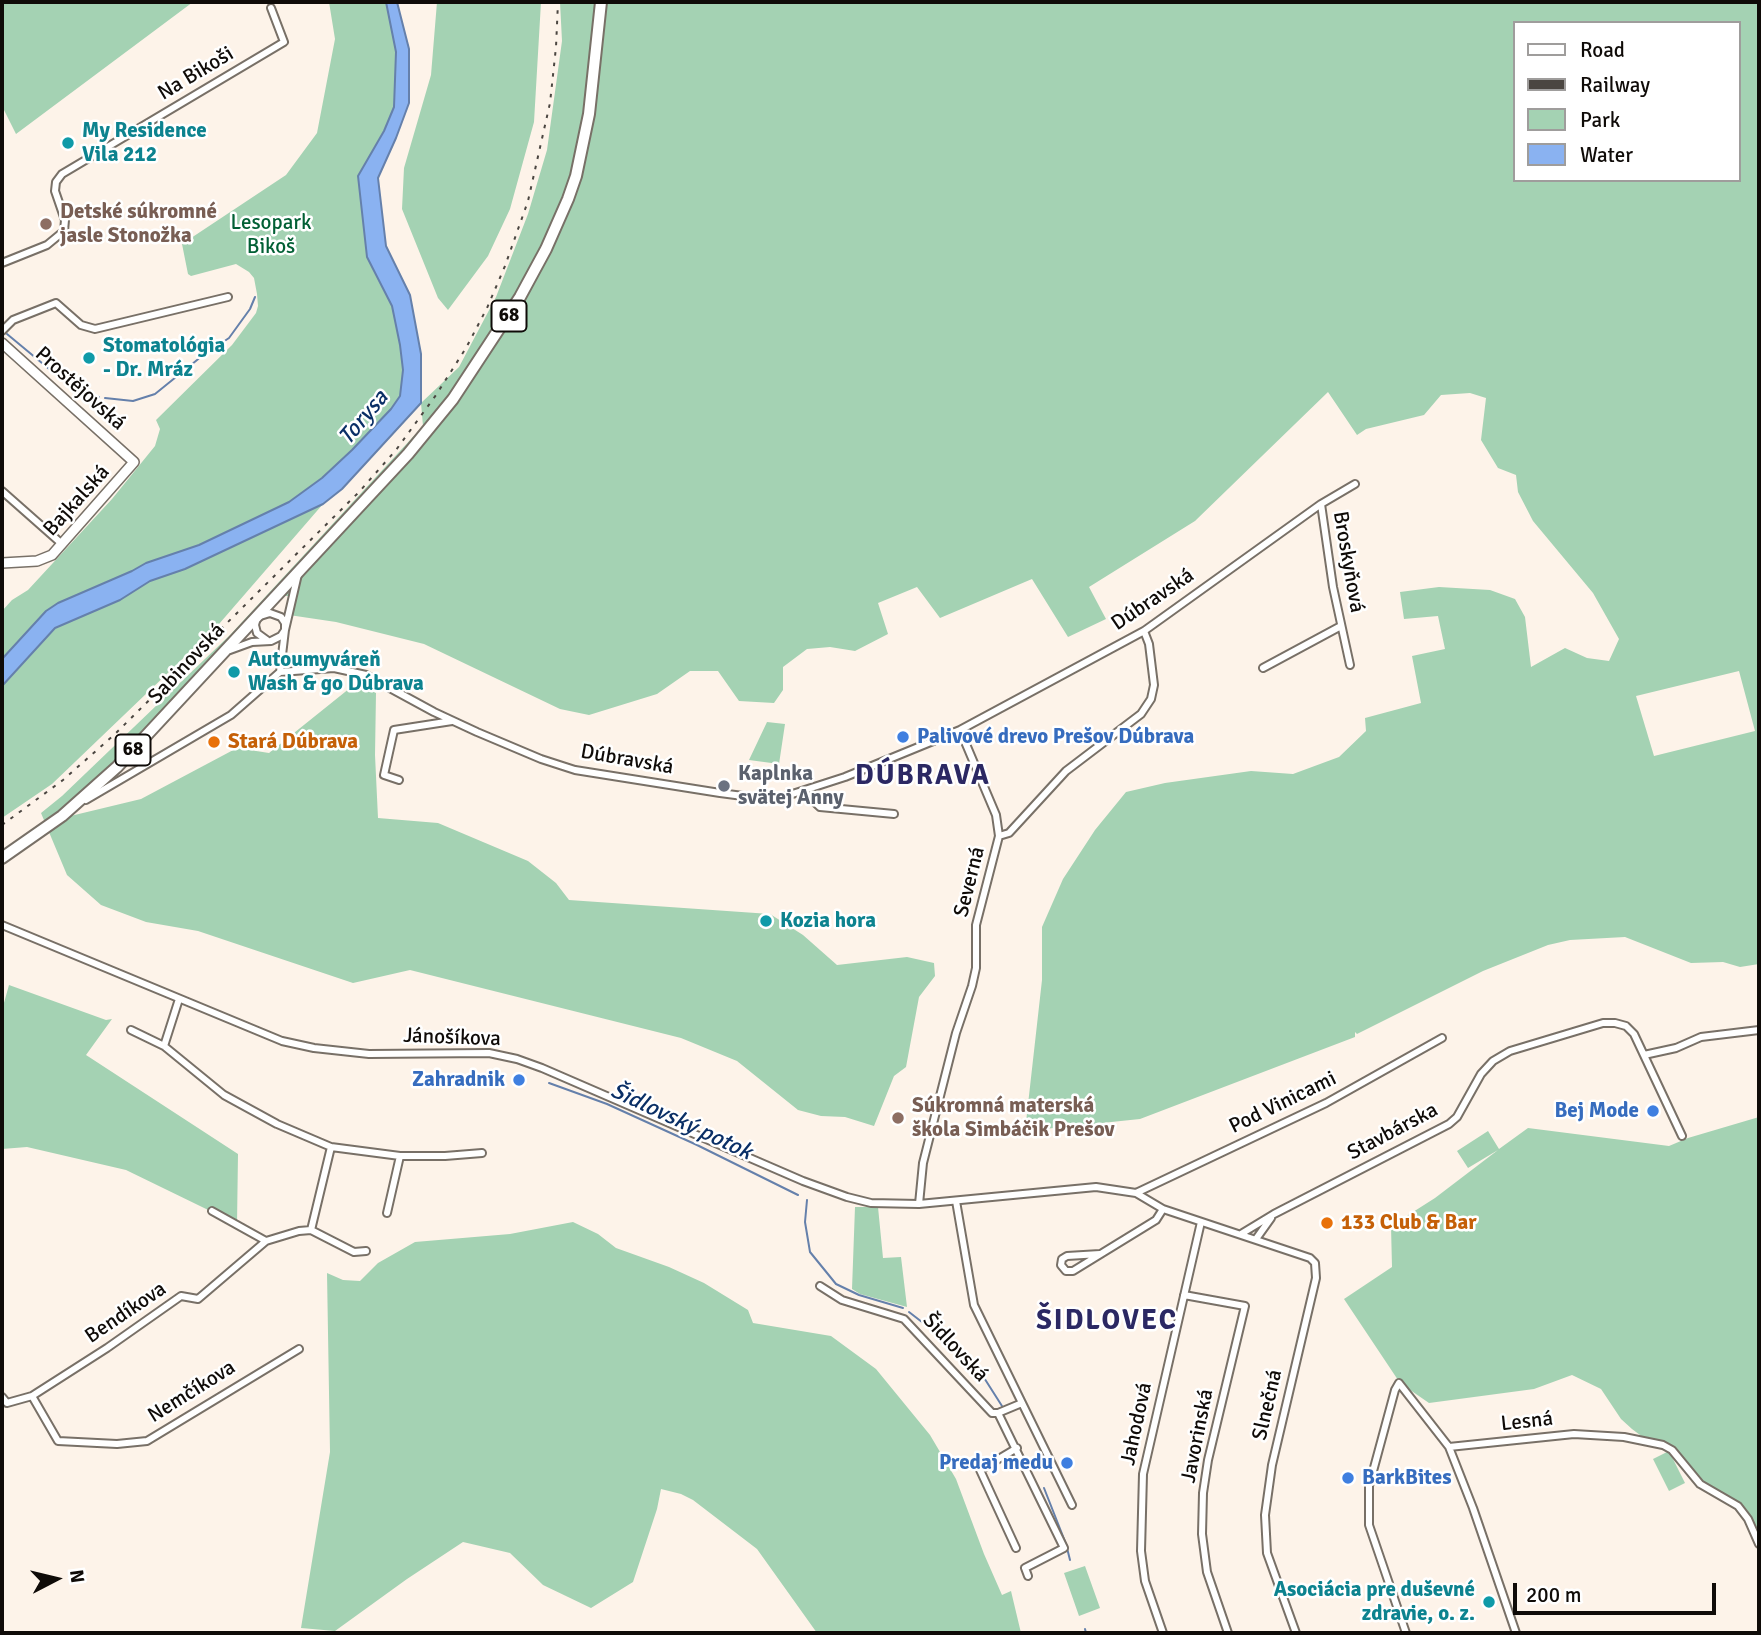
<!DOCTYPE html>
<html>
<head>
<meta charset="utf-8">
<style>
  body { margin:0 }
  #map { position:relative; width:1761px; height:1635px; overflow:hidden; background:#fdf3e9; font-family:Signika,sans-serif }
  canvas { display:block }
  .frame { position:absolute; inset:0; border:4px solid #0f0b08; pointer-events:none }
  .legend { position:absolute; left:1513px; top:21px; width:228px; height:161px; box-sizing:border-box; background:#fff; border:2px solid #9f9d9c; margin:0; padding:9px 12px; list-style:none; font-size:21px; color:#0f0b08 }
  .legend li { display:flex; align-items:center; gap:14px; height:35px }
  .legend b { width:35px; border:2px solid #9f9d9c }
  .north { position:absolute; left:21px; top:1544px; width:70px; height:70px; -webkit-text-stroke:5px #fff; paint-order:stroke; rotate:83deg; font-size:19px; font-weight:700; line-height:28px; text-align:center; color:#0f0b08 }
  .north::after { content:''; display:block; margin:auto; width:24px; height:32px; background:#0f0b08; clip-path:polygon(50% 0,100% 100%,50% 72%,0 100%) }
  .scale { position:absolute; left:1513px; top:1583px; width:203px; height:32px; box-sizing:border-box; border:4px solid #0f0b08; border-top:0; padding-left:9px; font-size:21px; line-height:24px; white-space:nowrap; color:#0f0b08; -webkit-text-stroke:5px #fff; paint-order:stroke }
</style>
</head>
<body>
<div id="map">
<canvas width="1761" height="1635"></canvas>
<div class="frame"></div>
<ul class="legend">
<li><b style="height:9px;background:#fff"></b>Road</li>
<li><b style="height:9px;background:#4b4641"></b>Railway</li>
<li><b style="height:19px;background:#a4d2b3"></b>Park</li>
<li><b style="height:19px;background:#8ab2f1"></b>Water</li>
</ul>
<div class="north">N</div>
<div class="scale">200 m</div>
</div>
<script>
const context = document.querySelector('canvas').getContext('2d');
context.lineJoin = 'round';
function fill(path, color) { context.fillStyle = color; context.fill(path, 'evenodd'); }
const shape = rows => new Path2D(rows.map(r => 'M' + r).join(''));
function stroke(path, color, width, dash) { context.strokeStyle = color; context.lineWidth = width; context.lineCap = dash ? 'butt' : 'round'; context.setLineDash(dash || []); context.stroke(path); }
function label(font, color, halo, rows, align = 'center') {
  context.font = font + ' Signika,sans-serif'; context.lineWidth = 5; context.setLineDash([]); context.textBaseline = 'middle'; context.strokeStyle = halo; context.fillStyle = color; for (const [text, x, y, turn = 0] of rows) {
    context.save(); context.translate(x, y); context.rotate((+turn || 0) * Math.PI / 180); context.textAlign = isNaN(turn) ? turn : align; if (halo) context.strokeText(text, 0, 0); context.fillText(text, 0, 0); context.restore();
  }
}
fill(shape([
  [2,2,193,2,16,134,2,106],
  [329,2,386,2,396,52,394,107,384,131,358,176,367,257,392,306,400,345,403,370,400,396,391,409,352,450,322,478,289,502,199,545,146,563,132,571,58,603,46,611,2,659,2,611,12,600,28,590,112,499,155,446,160,429,156,420,232,345,256,313,258,306,257,294,254,278,249,272,236,264,191,276,188,274,182,244,286,175,317,133,335,39],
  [437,2,541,2,534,122,510,209,488,256,448,310,438,298,402,209,404,168,431,75],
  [560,2,1759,2,1759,964,1740,967,1723,962,1691,963,1625,937,1570,940,1548,945,1483,971,1357,1034,1355,1032,1355,1037,1140,1119,1025,1131,1042,980,1042,927,1063,879,1095,830,1126,792,1165,783,1251,771,1293,774,1339,757,1366,731,1365,718,1421,703,1412,656,1445,649,1438,616,1404,619,1400,592,1439,587,1490,590,1515,599,1525,617,1531,667,1565,648,1587,658,1609,661,1619,639,1593,593,1533,521,1518,492,1516,475,1498,468,1481,440,1486,398,1470,393,1441,395,1424,415,1366,429,1357,435,1328,392,1195,521,1089,587,1106,619,1068,637,1032,579,940,618,917,587,878,603,888,634,855,651,830,647,807,649,783,667,783,690,774,703,739,701,718,671,690,671,657,694,589,715,560,709,424,644,336,622,289,615,293,596,274,596,117,760,58,819,141,799,237,748,269,753,355,684,376,693,375,755,378,818,438,823,528,861,556,883,569,900,770,914,803,935,837,965,907,957,934,963,935,976,919,997,906,1067,894,1076,874,1126,845,1117,821,1116,798,1110,737,1061,681,1038,410,970,353,983,198,931,146,922,101,905,67,875,41,813,62,796,230,635,423,426,421,403,459,367,496,297,528,214,547,150,562,41],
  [1514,23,1738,23,1738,180,1514,180],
  [1739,671,1755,731,1654,756,1636,696],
  [323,504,219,624,52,784,2,818,2,686,55,628,120,600,150,581,185,569],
  [767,722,785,724,779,764,749,760],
  [9,985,106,1020,112,1019,86,1055,238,1154,237,1224,126,1170,27,1147,2,1149,2,1010],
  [1759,1117,1759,1537,1747,1510,1736,1501,1701,1483,1673,1449,1648,1441,1632,1429,1621,1419,1601,1389,1572,1375,1534,1389,1429,1403,1400,1383,1344,1299,1392,1267,1391,1226,1435,1198,1498,1150,1468,1168,1457,1151,1488,1131,1499,1149,1528,1128,1669,1146,1688,1138],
  [855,1207,878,1207,883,1258,901,1257,907,1307,860,1294,852,1289],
  [573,1222,598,1234,616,1248,669,1267,704,1283,748,1310,753,1323,831,1336,876,1369,930,1435,956,1479,984,1554,1002,1595,1011,1591,1021,1633,817,1633,757,1549,693,1500,681,1494,661,1489,657,1509,633,1582,591,1608,543,1585,510,1553,463,1542,407,1579,335,1631,301,1628,330,1452,327,1273,343,1280,360,1281,378,1263,415,1242,510,1234],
  [1669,1451,1685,1483,1669,1491,1653,1459],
  [1085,1566,1100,1608,1079,1616,1064,1573]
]), '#a4d2b3');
const water = shape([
  [386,2,397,2,409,49,409,103,396,138,378,178,386,246,410,295,421,354,421,403,342,489,323,504,185,569,150,581,120,600,55,628,2,686,2,659,46,611,58,603,132,571,146,563,199,545,289,502,322,478,352,450,391,409,400,396,403,370,400,345,392,306,367,257,358,176,384,131,394,107,396,52,386,2]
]);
fill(water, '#8ab2f1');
stroke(water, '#6580ab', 2);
stroke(shape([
  [7,334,66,383],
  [85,394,99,397],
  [105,398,133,401,155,394,202,356,229,338,250,309,255,297],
  [470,1074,495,1074],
  [549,1083,607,1104,697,1145,798,1195],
  [426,1084,460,1076],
  [807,1200,805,1222,810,1252,836,1284,859,1295,903,1308],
  [909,1312,962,1353,981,1373,1002,1406],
  [1044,1488,1066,1544,1070,1560],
  [1085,1629,1086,1633]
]), '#6580ab', 2);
const street = shape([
  [2,263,47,245,64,231,65,220,55,191,56,182,62,174,284,42,271,8],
  [2,331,13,320,56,303,81,325,95,329,228,297],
  [2,491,62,544],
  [1321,504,1333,587,1350,665],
  [230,650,252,642,271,641,281,636,285,630,285,623,281,617,270,613,257,617,255,625,257,633,268,641],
  [1263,668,1341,626],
  [280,672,285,630,298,574],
  [399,780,384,775,394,730,452,721],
  [803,791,820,807,894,814],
  [86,800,231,715,280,672,334,668,366,675,434,712,477,732,541,759,575,770,720,793,766,799,780,798,845,777,960,730,1144,631,1321,504,1355,484],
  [999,836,1009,833,1066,771,1141,714,1151,699,1154,685,1149,644,1144,631],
  [2,925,282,1041,314,1048,369,1054,489,1053,517,1059,542,1068,803,1181,847,1197,871,1203,919,1204,1096,1187,1136,1193,1163,1209,1310,1258,1315,1263,1316,1278,1272,1465,1265,1515,1267,1553,1296,1633],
  [179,999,164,1046,224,1095,277,1124,331,1147,400,1156,445,1156,482,1153],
  [131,1030,164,1046],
  [1644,1055,1676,1048,1701,1037,1759,1030],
  [1136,1193,1326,1103,1442,1038],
  [956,1201,974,1305,1072,1505],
  [919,1204,923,1163,956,1033,972,986,976,968,976,925,999,836,996,815,960,730],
  [212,1211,266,1241],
  [387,1213,400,1156],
  [311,1230,331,1147],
  [1241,1234,1274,1214,1449,1124,1457,1117,1481,1074,1493,1061,1510,1051,1603,1023,1615,1023,1626,1026,1634,1034,1682,1136],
  [1256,1239,1271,1218],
  [1100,1254,1067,1256,1062,1259,1061,1265,1066,1271,1073,1271,1156,1220,1163,1209],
  [820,1286,842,1300,904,1319,992,1413,998,1413,1022,1403],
  [1184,1295,1245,1306,1208,1460,1203,1493,1202,1534,1207,1572,1228,1633],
  [32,1396,107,1348,181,1296,198,1299,266,1241,299,1231,311,1230,354,1252,366,1251],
  [2,1397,7,1403,32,1396,58,1441,117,1444,147,1441,299,1349],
  [998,1413,1064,1548,1025,1568,1028,1576],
  [1016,1548,980,1470,1017,1448],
  [1163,1633,1145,1581,1141,1551,1143,1474,1201,1222],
  [1406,1633,1369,1525,1369,1486,1395,1390,1399,1383,1449,1447],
  [1516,1633,1473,1508,1449,1447,1574,1434,1624,1437,1663,1445,1672,1450,1700,1484,1738,1506,1748,1519,1759,1544]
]);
const secondary = shape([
  [2,343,134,462,52,555,37,561,2,563]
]);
const primary = shape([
  [2,858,62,816,117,767,408,454,453,399,520,297,546,249,568,199,576,176,589,114,601,2]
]);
stroke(street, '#787067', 10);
stroke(secondary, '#787067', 12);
stroke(primary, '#787067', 14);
stroke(street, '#fff', 6);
stroke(secondary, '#fff', 9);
stroke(primary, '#fff', 10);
stroke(shape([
  [2,825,63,780,115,734,359,492,396,450,436,395,466,348,487,308,505,266,528,201,550,103,556,47,558,2]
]), '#4b4641', 2, [3.5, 7]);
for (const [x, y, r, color] of [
  [68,143,7,"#0f9aa8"],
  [46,224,7,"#8d6e63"],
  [89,358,7,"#0f9aa8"],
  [234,672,7,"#0f9aa8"],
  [903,737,7,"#3f7fe0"],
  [214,742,7,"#e8710a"],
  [724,786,7,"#6b7280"],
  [766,921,7,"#0f9aa8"],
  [519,1080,7,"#3f7fe0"],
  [1653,1111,7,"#3f7fe0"],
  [898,1118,7,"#8d6e63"],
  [1327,1223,7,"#e8710a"],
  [1067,1463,7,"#3f7fe0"],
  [1348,1478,7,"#3f7fe0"],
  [1489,1602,7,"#0f9aa8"]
]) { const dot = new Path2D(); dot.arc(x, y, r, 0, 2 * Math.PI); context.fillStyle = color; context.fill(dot); stroke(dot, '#fff', 2.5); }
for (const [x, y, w] of [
  [509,316,35],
  [133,750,35]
]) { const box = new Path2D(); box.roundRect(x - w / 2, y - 15.5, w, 31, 5); context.fillStyle = '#fff'; context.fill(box); stroke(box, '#0f0b08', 2); }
label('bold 19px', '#0f0b08', null, [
  ["68",509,316],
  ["68",133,750]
]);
label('21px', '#0f0b08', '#fff', [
  ["Na Bikoši",196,74,-31],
  ["Prostějovská",80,389,42],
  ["Bajkalská",77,501,-48],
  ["Broskyňová",1348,562,80],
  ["Dúbravská",1153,600,-34],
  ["Sabinovská",187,664,-47],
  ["Dúbravská",627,760,10],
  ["Severná",970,882,-76],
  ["Jánošíkova",452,1038,2],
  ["Pod Vinicami",1283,1103,-26],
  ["Stavbárska",1393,1132,-28],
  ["Bendíkova",126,1313,-34],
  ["Šidlovská",955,1348,47],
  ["Nemčíkova",192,1392,-32],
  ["Slnečná",1268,1405,-77],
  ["Lesná",1527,1422,-6],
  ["Jahodová",1137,1424,-78],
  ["Javorinská",1198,1436,-79]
]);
label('bold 21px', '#0d838f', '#fff', [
  ["My Residence",82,131],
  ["Vila 212",82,155],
  ["Stomatológia",103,346],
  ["- Dr. Mráz",103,370],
  ["Autoumyváreň",248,660],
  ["Wash & go Dúbrava",248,684],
  ["Kozia hora",780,921],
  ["Asociácia pre duševné",1475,1590,"right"],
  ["zdravie, o. z.",1475,1614,"right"]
], 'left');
label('bold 21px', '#785e54', '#fff', [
  ["Detské súkromné",60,212],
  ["jasle Stonožka",60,236],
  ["Súkromná materská",912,1106],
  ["škola Simbáčik Prešov",912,1130]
], 'left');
label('21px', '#015f34', '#fff', [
  ["Lesopark",271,223],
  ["Bikoš",271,247]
]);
label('bold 21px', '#366cbe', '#fff', [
  ["Palivové drevo Prešov Dúbrava",917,737,"left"],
  ["Zahradnik",505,1080],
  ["Bej Mode",1639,1111],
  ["Predaj medu",1053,1463],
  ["BarkBites",1362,1478,"left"]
], 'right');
label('bold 21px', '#c56008', '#fff', [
  ["Stará Dúbrava",228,742],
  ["133 Club & Bar",1341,1223]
], 'left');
label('bold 21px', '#5b616d', '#fff', [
  ["Kaplnka",738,774],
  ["svätej Anny",738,798]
], 'left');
label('italic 23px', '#0a2f66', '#fff', [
  ["Torysa",364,418,-50],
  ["Šidlovský potok",681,1122,25]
]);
context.letterSpacing = '2px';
label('bold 28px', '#2b2863', '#fff', [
  ["DÚBRAVA",923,777],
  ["ŠIDLOVEC",1107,1322]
]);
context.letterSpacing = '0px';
</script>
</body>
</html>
